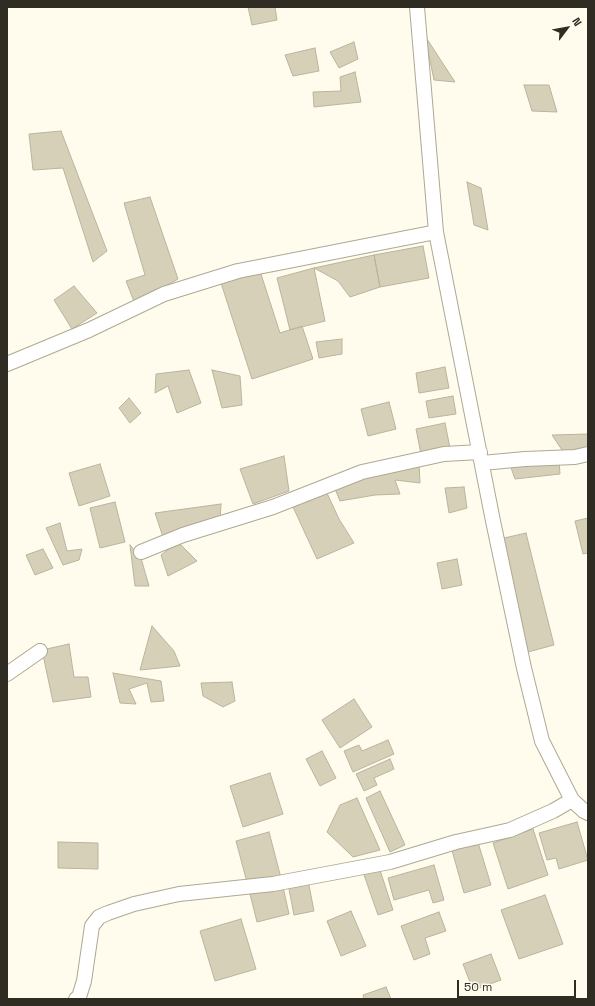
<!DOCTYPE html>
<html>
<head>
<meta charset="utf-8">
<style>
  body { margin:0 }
  #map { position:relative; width:595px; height:1006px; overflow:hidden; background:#fffced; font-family:"Space Grotesk",sans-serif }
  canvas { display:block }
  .frame { position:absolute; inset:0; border:8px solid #2e2c23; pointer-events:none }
  .north { position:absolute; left:547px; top:8px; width:40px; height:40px; -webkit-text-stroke:3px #fffced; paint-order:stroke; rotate:58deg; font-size:11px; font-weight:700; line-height:16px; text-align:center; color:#2e2c23 }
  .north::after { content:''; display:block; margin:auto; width:14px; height:18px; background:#2e2c23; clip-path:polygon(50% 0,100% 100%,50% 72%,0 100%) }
  .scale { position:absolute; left:457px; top:980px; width:119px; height:18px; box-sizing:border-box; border:2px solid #2e2c23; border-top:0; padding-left:5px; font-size:12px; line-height:14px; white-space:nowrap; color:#2e2c23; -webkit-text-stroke:3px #fffced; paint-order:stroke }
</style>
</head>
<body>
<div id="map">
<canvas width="595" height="1006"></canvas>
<div class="frame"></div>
<div class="north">N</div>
<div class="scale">50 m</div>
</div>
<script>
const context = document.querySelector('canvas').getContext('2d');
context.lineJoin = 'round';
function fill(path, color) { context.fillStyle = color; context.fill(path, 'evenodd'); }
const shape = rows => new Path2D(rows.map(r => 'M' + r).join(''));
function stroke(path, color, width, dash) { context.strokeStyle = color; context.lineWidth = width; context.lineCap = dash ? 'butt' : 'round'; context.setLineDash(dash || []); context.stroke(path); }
const building = shape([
  [248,7,275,7,277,20,252,25,248,7],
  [425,36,455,82,434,80,425,36],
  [354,42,358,59,339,68,330,52,354,42],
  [315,48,319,71,293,76,285,55,315,48],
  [355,72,361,102,314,107,313,92,341,91,340,77,355,72],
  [524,85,549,85,557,112,532,111,524,85],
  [61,131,107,251,93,262,63,168,33,170,29,134,61,131],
  [467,182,481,188,488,230,474,225,467,182],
  [150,197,178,279,135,304,126,281,145,275,124,203,150,197],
  [423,246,429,278,380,287,374,255,423,246],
  [374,255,380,287,350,297,338,281,314,268,374,255],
  [314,268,325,321,290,330,277,278,314,268],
  [260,271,280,333,302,326,313,359,252,379,221,283,260,271],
  [74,286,97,313,72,329,54,300,74,286],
  [342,339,342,354,319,358,316,342,342,339],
  [445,367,449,388,419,393,416,373,445,367],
  [189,370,201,403,177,413,168,386,155,393,156,374,189,370],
  [212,370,240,376,242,405,222,408,212,370],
  [453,396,456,414,429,418,426,401,453,396],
  [129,398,141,413,130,423,119,408,129,398],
  [389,402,396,429,368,436,361,409,389,402],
  [445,423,450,448,421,454,416,429,445,423],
  [588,434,588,447,564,453,552,435,588,434],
  [284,456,289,491,253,504,240,469,284,456],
  [559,460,560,474,515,479,510,465,559,460],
  [419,463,420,483,395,480,400,494,375,495,340,501,333,484,419,463],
  [100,464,110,496,79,506,69,473,100,464],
  [464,487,467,508,449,513,445,488,464,487],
  [326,491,339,519,354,543,317,559,293,507,326,491],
  [115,502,125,542,100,548,90,508,115,502],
  [221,504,220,521,164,540,155,513,221,504],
  [588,518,588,553,583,554,575,521,588,518],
  [60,523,67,551,82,549,79,560,63,565,46,528,60,523],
  [526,533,554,645,528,652,500,539,526,533],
  [178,542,197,561,168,576,161,555,178,542],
  [130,545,141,558,149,586,135,586,130,545],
  [43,549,53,568,35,575,26,555,43,549],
  [457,559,462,585,442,589,437,563,457,559],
  [152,626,174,651,180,666,140,670,152,626],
  [69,644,74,677,88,677,91,697,53,702,42,650,69,644],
  [113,673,161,681,164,701,151,702,147,683,129,689,136,704,120,703,113,673],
  [232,682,235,701,223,707,203,696,201,683,232,682],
  [354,699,372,727,340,748,322,720,354,699],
  [388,740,394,754,353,772,344,751,359,745,362,751,388,740],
  [322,751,336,778,320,786,306,759,322,751],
  [390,759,394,769,374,778,377,785,364,791,356,774,390,759],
  [270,773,283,814,243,827,230,786,270,773],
  [380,791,405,845,390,852,366,798,380,791],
  [357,798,380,850,353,857,327,832,340,805,357,798],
  [577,822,588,860,559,869,556,858,547,860,539,833,577,822],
  [533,829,548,875,508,889,493,843,533,829],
  [269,832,281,878,248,886,236,841,269,832],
  [477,839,491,885,464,893,451,847,477,839],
  [58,842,98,843,98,869,58,868,58,842],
  [434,865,444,900,433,903,429,890,394,900,388,878,434,865],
  [379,867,393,910,378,915,363,872,379,867],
  [308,880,314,911,294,915,288,884,308,880],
  [283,887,289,914,257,922,250,894,283,887],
  [545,895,563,944,519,959,501,910,545,895],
  [351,911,366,946,341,956,327,921,351,911],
  [439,912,446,931,425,938,430,954,414,960,401,926,439,912],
  [241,919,256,969,215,981,200,931,241,919],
  [491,954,501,980,473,990,463,964,491,954],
  [386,987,391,999,364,999,363,995,386,987]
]);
fill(building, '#d6d0b8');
stroke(building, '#bab49d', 1);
const street = shape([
  [417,7,436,232,493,521,524,668,542,741,572,800,584,811,588,813],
  [7,364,89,330,164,294,238,271,436,232],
  [482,463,525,459,575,457,588,454],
  [141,552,183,535,273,507,362,472,444,454,480,452],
  [7,674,40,651],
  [76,999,79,997,84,981,92,926,99,917,108,913,134,904,179,894,273,884,390,862,456,842,510,830,553,811,572,800]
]);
stroke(street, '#aea992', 16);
stroke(street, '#fff', 14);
</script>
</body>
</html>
